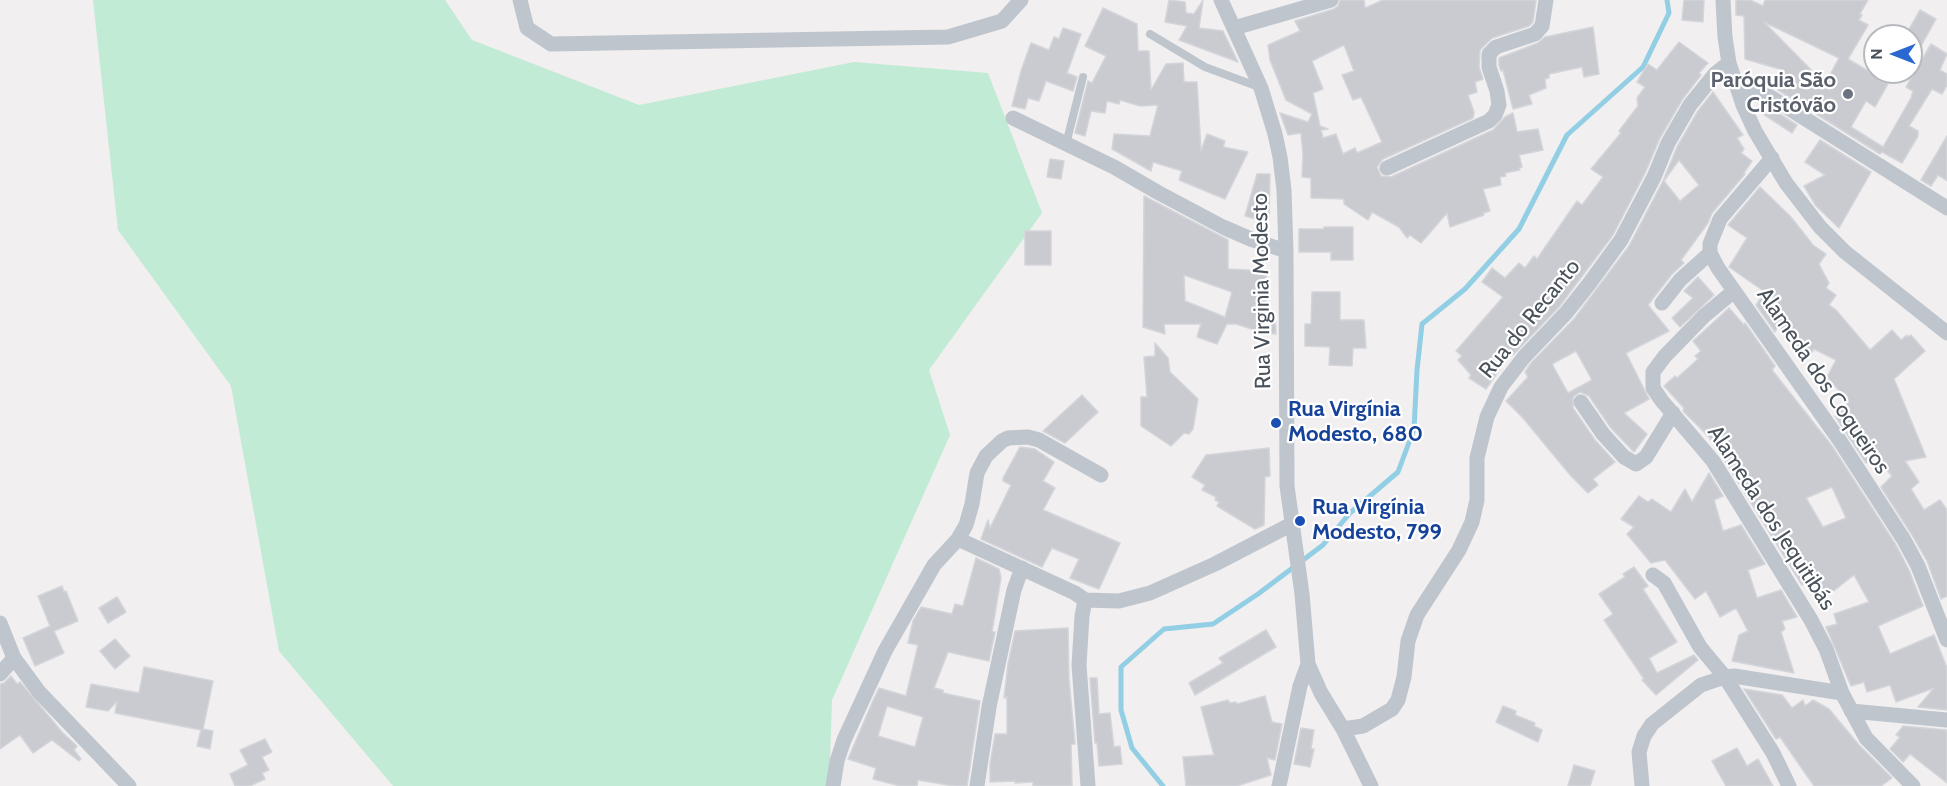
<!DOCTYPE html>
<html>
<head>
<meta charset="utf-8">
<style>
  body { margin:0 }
  #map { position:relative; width:1947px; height:786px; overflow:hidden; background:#f1efef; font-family:Cabin,sans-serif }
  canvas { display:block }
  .north { position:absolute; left:1863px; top:24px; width:60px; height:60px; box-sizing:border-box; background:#fff; border:2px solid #b6b9bd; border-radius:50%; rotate:270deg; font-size:16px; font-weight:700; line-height:24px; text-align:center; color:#49515b }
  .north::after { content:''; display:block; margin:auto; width:21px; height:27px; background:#2967d1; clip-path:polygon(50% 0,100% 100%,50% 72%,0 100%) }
</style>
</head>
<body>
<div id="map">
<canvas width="1947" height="786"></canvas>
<div class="north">N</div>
</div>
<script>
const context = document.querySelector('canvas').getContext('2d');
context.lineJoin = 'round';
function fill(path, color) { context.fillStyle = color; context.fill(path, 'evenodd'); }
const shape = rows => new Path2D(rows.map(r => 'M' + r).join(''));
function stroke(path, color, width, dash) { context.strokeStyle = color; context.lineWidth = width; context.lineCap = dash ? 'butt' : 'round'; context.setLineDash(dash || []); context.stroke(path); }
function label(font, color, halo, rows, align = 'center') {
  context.font = font + ' Cabin,sans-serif'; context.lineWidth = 4.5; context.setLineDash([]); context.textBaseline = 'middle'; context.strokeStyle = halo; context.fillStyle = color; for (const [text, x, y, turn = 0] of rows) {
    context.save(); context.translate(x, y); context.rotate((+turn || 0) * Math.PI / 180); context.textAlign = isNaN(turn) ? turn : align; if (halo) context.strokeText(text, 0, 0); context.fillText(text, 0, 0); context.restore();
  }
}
fill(shape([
  [93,0,445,0,472,40,639,105,854,62,988,73,1042,213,929,370,950,435,832,700,829,786,393,786,279,651,231,386,118,230]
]), '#c1ebd4');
stroke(shape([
  [1163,786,1132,748,1121,710,1121,667,1164,629,1213,624,1258,594,1323,545,1350,513,1398,472,1414,429,1417,370,1422,324,1465,289,1519,229,1567,135,1643,67,1669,13,1667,0]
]), '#92cee4', 5);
const building = shape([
  [1169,0,1185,2,1186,13,1194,14,1203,0,1199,28,1223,31,1238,62,1179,40,1187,26,1165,22,1169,0],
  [1340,0,1364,0,1365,8,1383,0,1536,0,1533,22,1529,26,1492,38,1480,50,1479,67,1483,79,1475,82,1477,92,1468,95,1474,112,1473,118,1383,159,1377,167,1381,176,1391,177,1493,130,1505,117,1513,113,1517,132,1538,129,1543,150,1519,155,1522,167,1519,168,1520,170,1505,173,1506,176,1500,177,1501,185,1483,189,1490,211,1483,213,1484,215,1450,227,1447,213,1421,243,1410,235,1407,238,1399,227,1372,212,1368,220,1344,204,1344,199,1311,198,1311,178,1302,177,1303,155,1301,133,1288,135,1280,113,1308,122,1312,114,1286,100,1270,60,1268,45,1300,31,1295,21,1334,9,1338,6,1340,0],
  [1344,45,1354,71,1342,75,1353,100,1361,97,1382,142,1357,153,1355,148,1343,154,1336,134,1323,138,1321,130,1328,129,1320,126,1313,93,1323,89,1312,61,1344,45],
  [1684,0,1704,0,1703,22,1682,20,1684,0],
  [1736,0,1750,0,1763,6,1765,0,1868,0,1860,14,1862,15,1859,20,1868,25,1848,59,1880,78,1879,80,1888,84,1875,107,1866,101,1851,127,1883,147,1911,98,1913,91,1906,87,1931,44,1947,54,1940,70,1947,74,1947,85,1942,94,1932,89,1909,126,1918,131,1918,136,1902,163,1882,152,1880,154,1778,90,1779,87,1777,86,1783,70,1745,59,1744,16,1736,15,1736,0],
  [1764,22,1839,58,1825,84,1764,22],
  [1103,8,1137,24,1138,51,1149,51,1151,90,1166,64,1183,63,1184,82,1197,82,1201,151,1207,134,1225,141,1223,147,1248,152,1225,199,1179,180,1182,171,1153,162,1151,171,1112,149,1114,134,1150,136,1158,105,1140,106,1120,100,1119,104,1107,101,1105,113,1091,111,1085,136,1075,133,1088,81,1092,83,1106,56,1085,46,1103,8],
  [1920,10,1936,19,1921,46,1911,40,1911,36,1905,36,1920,10],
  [1593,27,1599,74,1584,77,1582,67,1549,74,1549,78,1545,79,1546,88,1529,95,1532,104,1513,109,1503,70,1501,71,1499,65,1499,58,1538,43,1545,37,1593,27],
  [1063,28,1081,34,1067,73,1077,77,1073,91,1046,81,1039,101,1028,98,1025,109,1012,106,1021,71,1031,43,1049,50,1054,37,1059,39,1063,28],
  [1679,42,1708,63,1699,73,1701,75,1682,100,1660,138,1645,173,1613,235,1559,307,1513,355,1511,353,1486,389,1469,378,1471,375,1458,360,1462,356,1456,351,1503,297,1482,282,1492,268,1505,278,1519,263,1525,268,1534,256,1537,259,1577,201,1582,205,1603,177,1591,169,1621,133,1619,131,1638,106,1637,98,1645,87,1637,82,1648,64,1657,70,1679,42],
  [1713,92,1743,135,1737,138,1744,149,1741,153,1752,161,1744,173,1745,174,1712,213,1708,223,1681,260,1684,263,1672,274,1648,305,1669,331,1626,353,1649,399,1624,413,1647,434,1634,452,1611,428,1589,396,1580,392,1573,397,1573,408,1595,440,1615,462,1593,479,1598,485,1588,493,1571,476,1523,418,1506,401,1528,377,1525,372,1531,363,1574,319,1629,246,1663,181,1677,147,1698,111,1713,92],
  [1679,160,1699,185,1680,201,1664,181,1679,160],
  [1576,351,1592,380,1568,393,1552,364,1576,351],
  [1767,106,1797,125,1792,133,1763,114,1767,106],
  [1947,136,1947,181,1938,175,1931,186,1921,180,1947,136],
  [1820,140,1871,172,1839,228,1816,206,1804,186,1825,175,1805,162,1820,140],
  [1050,159,1064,161,1061,179,1047,177,1050,159],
  [1257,174,1270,174,1269,218,1256,219,1245,216,1257,174],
  [1760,187,1791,217,1813,245,1826,254,1819,264,1829,283,1826,288,1836,295,1829,305,1836,310,1870,350,1892,330,1901,340,1907,335,1908,337,1911,335,1925,351,1894,379,1926,457,1905,461,1919,482,1911,489,1924,510,1940,500,1947,510,1947,596,1941,599,1927,561,1912,535,1881,487,1892,476,1874,455,1866,463,1835,416,1849,402,1827,377,1836,360,1814,349,1809,357,1778,326,1775,332,1756,305,1765,292,1729,267,1747,238,1728,225,1760,187],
  [1144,196,1228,240,1228,269,1267,271,1266,313,1275,313,1276,334,1264,333,1236,324,1227,324,1217,344,1197,337,1201,324,1164,324,1165,334,1143,327,1144,196],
  [1184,275,1232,292,1225,317,1185,301,1184,275],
  [1324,227,1353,227,1353,260,1331,260,1331,252,1299,252,1299,229,1324,229,1324,227],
  [1025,231,1051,231,1051,265,1025,265,1025,231],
  [1698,277,1714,295,1680,327,1672,318,1693,298,1684,291,1698,277],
  [1312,292,1340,292,1340,320,1364,320,1366,348,1353,348,1352,366,1329,365,1330,347,1305,346,1305,324,1311,324,1312,292],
  [1729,308,1744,325,1745,323,1775,366,1772,370,1832,446,1896,545,1909,570,1923,606,1878,626,1890,654,1934,635,1947,668,1947,710,1918,707,1934,688,1896,702,1890,685,1867,692,1864,682,1851,686,1826,627,1837,624,1834,614,1869,602,1854,575,1827,596,1813,577,1802,585,1720,453,1709,437,1683,411,1684,408,1664,386,1675,376,1677,378,1698,359,1695,356,1701,351,1693,341,1729,308],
  [1832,487,1846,518,1823,527,1806,498,1832,487],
  [1155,343,1168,358,1170,372,1198,399,1193,429,1189,434,1184,433,1171,446,1141,426,1141,397,1147,397,1144,357,1155,356,1155,343],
  [1082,395,1098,412,1082,427,1065,443,1043,431,1082,395],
  [1020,447,1035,449,1054,462,1043,481,1055,488,1043,510,1120,543,1099,589,1070,578,1079,559,1052,548,1042,567,981,539,988,520,990,528,1011,485,1003,481,1003,478,1020,447],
  [1269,448,1270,476,1265,477,1264,525,1255,529,1217,506,1219,502,1215,500,1216,497,1202,490,1205,485,1192,477,1206,455,1269,448],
  [1709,473,1723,496,1714,500,1723,531,1741,525,1765,564,1748,570,1757,598,1781,590,1797,617,1782,621,1785,629,1781,632,1794,673,1732,661,1739,635,1748,631,1736,608,1720,617,1706,591,1695,599,1665,560,1651,563,1627,534,1634,527,1621,519,1639,496,1648,502,1652,499,1671,512,1685,489,1692,502,1709,473],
  [976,558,999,569,1001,578,992,632,995,632,989,661,948,652,934,688,943,690,943,693,980,701,967,786,954,786,918,780,917,786,900,786,873,779,876,768,848,759,872,703,879,688,906,696,918,645,908,643,913,621,921,607,952,614,955,604,963,606,976,558],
  [887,706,923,717,915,747,878,736,887,706],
  [1634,567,1648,586,1643,589,1677,642,1649,658,1657,673,1694,655,1698,660,1656,695,1642,680,1644,679,1604,620,1613,614,1599,594,1625,577,1623,574,1634,567],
  [62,586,64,592,66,591,78,621,54,631,64,653,35,666,23,638,50,626,38,596,62,586],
  [117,597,126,612,108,623,99,608,117,597],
  [1068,628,1069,679,1075,744,1071,744,1072,786,1033,786,1033,782,1015,783,1015,781,990,782,990,764,995,734,1007,734,1007,697,1004,698,1008,664,1015,631,1068,628],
  [1266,630,1276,647,1195,695,1189,683,1223,663,1219,658,1266,630],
  [115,639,130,656,115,669,100,651,115,639],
  [144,667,213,681,203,729,213,731,210,749,197,746,201,730,115,713,117,701,108,711,86,707,91,684,139,693,144,667],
  [11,676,17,684,20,682,63,733,77,746,74,750,81,759,79,761,52,740,33,753,20,735,0,749,0,684,4,683,11,676],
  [1090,678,1097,678,1099,714,1110,713,1114,747,1120,746,1122,764,1099,766,1097,743,1095,743,1090,678],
  [1744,689,1782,695,1792,708,1803,700,1805,706,1813,700,1829,709,1859,745,1892,778,1881,786,1814,786,1780,737,1776,739,1744,689],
  [1265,696,1272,722,1282,724,1275,760,1267,758,1271,775,1237,786,1186,786,1183,757,1214,755,1201,707,1228,700,1230,703,1236,702,1237,704,1265,696],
  [1503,706,1516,711,1515,715,1535,723,1534,726,1542,730,1538,742,1496,722,1503,706],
  [1903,726,1947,730,1947,783,1910,754,1903,762,1890,749,1900,737,1896,735,1903,726],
  [1301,728,1314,730,1311,749,1314,749,1310,767,1294,764,1301,728],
  [265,739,272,752,262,757,269,770,262,773,265,779,250,786,235,786,230,774,248,765,240,750,265,739],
  [1737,748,1747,766,1758,759,1773,786,1726,786,1712,761,1737,748],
  [1574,765,1595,771,1590,786,1568,786,1574,765]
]);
fill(building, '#c9cbd1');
stroke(building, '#d4d5da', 1.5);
stroke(shape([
  [1150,34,1205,67,1259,87],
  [1066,144,1083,77]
]), '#bfc5cd', 8);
stroke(shape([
  [520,0,527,28,551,44,948,37,1002,21,1021,0],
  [1221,0,1261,88,1275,134,1280,157,1284,190,1286,251,1287,486,1302,594,1308,664,1321,693,1343,729,1371,786],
  [1723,0,1725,37,1729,63,1743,105,1755,131,1786,183,1820,227,1845,252,1947,333],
  [1234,28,1331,0],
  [1740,95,1758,93,1769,96,1947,208],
  [1013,118,1114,167,1159,193,1223,227,1253,240,1286,251],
  [1772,158,1720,219,1710,244,1710,253,1718,268,1840,441,1904,540,1918,566,1947,640],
  [1387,168,1489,121,1495,115,1499,105,1497,91,1489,67,1489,54,1496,47,1535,34,1542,26,1546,0],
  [1734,291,1704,316,1665,356,1653,372,1653,388,1662,401,1713,461,1811,620,1826,649,1842,693,1866,738,1913,786],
  [1662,303,1680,280,1710,253],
  [1581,402,1603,434,1624,457,1636,464,1646,457,1673,413],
  [958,539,1075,593,1085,600,1119,601,1150,593,1215,564,1292,524],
  [1653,575,1664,583,1700,647,1725,677,1773,753,1789,786],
  [1085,600,1082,616,1079,665,1088,786],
  [0,623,14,658,39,692,129,786],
  [0,674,14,658],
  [1851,711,1947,720],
  [1343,729,1363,726,1392,709,1398,700,1404,677,1408,641,1417,615,1459,550,1472,522,1477,500,1477,458,1487,417,1501,387,1524,357,1566,313,1589,284,1621,240,1654,177,1668,143,1690,105,1715,74,1729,63],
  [833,786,837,761,844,740,885,651,934,565,958,539,966,525,972,504,977,473,986,456,1002,441,1008,438,1028,437,1039,440,1101,475],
  [977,786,989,707,1014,590,1022,568],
  [1279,786,1300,686,1308,664],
  [1642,786,1639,752,1644,736,1652,724,1701,685,1725,677,1734,676,1842,693]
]), '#bfc5cd', 15);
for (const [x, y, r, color] of [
  [1848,94,6,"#6b7280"],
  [1276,423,6,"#1a4fb4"],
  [1300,521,6,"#1a4fb4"]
]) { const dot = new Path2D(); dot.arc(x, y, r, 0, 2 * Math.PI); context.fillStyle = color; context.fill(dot); stroke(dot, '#fff', 2); }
label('bold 22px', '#5b616d', '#fff', [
  ["Paróquia São",1836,81],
  ["Cristóvão",1836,106]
], 'right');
label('22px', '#49515b', '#fff', [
  ["Rua Virginia Modesto",1262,291,-91],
  ["Rua do Recanto",1530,319,-51],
  ["Alameda dos Coqueiros",1823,381,56],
  ["Alameda dos Jequitibás",1771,518,57]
]);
label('bold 22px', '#164399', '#fff', [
  ["Rua Virgínia",1288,410],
  ["Modesto, 680",1288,435],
  ["Rua Virgínia",1312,508],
  ["Modesto, 799",1312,533]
], 'left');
</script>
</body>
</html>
